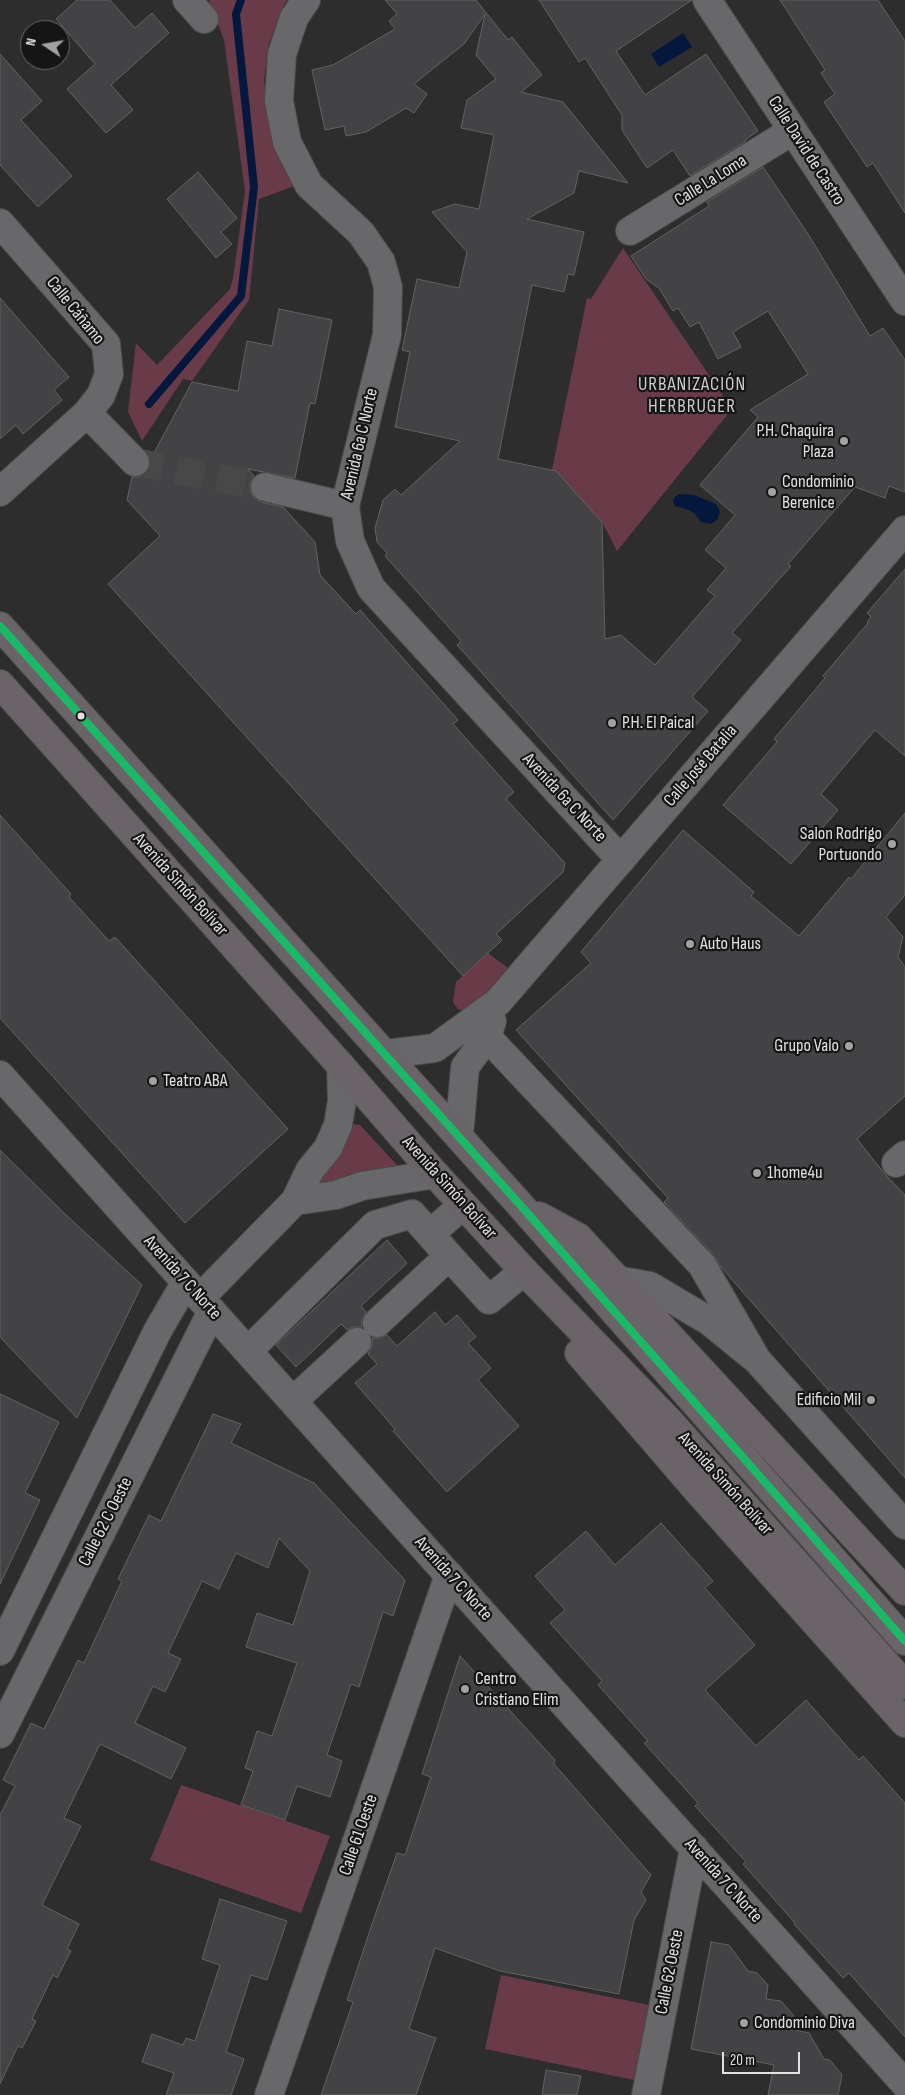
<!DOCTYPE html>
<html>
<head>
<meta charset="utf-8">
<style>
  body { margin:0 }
  #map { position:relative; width:905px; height:2095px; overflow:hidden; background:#2e2d2e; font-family:"Sofia Sans Condensed",sans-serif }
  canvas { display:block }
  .north { position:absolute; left:20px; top:20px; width:50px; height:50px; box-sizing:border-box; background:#161516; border:1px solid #686768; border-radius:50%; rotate:282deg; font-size:14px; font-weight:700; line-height:20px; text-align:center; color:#e2e1e2 }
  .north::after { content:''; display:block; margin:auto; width:18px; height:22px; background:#a3a2a3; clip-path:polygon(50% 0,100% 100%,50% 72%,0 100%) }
  .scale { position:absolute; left:722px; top:2052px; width:78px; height:22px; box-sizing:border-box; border:2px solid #e2e1e2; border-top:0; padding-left:6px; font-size:15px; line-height:18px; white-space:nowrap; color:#e2e1e2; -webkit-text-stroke:4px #161516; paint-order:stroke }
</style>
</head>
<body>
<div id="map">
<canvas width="905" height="2095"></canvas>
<div class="north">N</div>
<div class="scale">20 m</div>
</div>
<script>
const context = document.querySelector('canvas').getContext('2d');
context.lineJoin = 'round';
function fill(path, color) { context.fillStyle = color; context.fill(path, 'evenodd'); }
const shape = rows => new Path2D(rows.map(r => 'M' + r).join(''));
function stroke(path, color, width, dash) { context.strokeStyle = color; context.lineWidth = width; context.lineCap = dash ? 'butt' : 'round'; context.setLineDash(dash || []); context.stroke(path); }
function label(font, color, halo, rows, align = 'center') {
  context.font = font + ' "Sofia Sans Condensed",sans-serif'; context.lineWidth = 4.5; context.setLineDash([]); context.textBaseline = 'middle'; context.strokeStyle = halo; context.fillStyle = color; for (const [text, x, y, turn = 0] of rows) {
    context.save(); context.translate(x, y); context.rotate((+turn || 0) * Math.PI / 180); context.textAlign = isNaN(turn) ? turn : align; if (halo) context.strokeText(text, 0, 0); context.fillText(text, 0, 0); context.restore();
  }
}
fill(shape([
  [209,0,288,0,285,3,269,44,264,80,273,140,294,186,259,199,249,300,192,381,183,379,142,441,128,412,136,343,157,365,230,289,233,279,245,191,224,40],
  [623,248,732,409,617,551,602,522,552,470,587,298,591,299],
  [488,953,508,968,476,1004,465,1011,458,1009,453,1002,456,982],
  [354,1124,360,1125,397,1165,396,1169,337,1179,315,1189,313,1186,326,1173],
  [181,1785,330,1836,301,1913,150,1860],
  [501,1975,649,2005,634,2080,485,2049]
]), '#693b49');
fill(shape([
  [683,33,692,47,659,67,651,54],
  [679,494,694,495,716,504,720,512,717,520,711,524,701,522,695,514,689,510,675,506,673,502,675,497]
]), '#04183e');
stroke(shape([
  [149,404,241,296,254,187,236,14,241,0]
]), '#04183e', 8);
const building = shape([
  [77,0,110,0,135,28,152,13,169,33,111,85,133,110,106,133,67,89,95,64,56,19,77,0],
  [385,0,476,0,508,40,512,37,542,75,521,92,563,102,628,183,579,171,574,193,527,219,584,232,574,275,568,274,564,292,532,285,498,459,556,471,602,522,605,639,621,635,655,665,715,596,707,590,726,568,705,550,735,515,700,485,758,417,750,410,808,374,768,311,733,332,741,347,718,359,699,322,690,327,678,308,673,311,659,288,646,279,631,256,709,206,707,202,763,167,808,234,870,336,883,328,905,360,905,492,889,486,885,498,855,487,788,564,791,566,732,633,741,640,692,697,708,711,613,820,457,645,461,641,385,556,387,553,377,542,375,528,383,500,395,489,401,495,460,441,395,427,410,352,402,350,417,279,459,288,467,252,432,212,455,204,479,209,494,135,461,128,467,100,496,79,476,55,485,14,464,44,414,84,427,94,414,113,406,108,366,132,346,136,344,126,325,130,312,70,333,65,395,29,389,21,397,14,385,0],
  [539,0,692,0,616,51,645,95,706,54,758,131,745,140,746,141,690,176,673,150,647,168,622,130,622,115,585,58,579,62,539,0],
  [780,0,878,0,905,41,905,213,873,163,867,167,824,102,835,94,821,73,825,70,780,0],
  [0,54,42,101,21,120,72,176,38,207,0,165,0,54],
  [198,172,237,218,221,232,232,244,216,258,167,199,198,172],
  [0,298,69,377,54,390,62,400,23,434,16,425,0,439,0,298],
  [279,309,332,320,315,404,310,403,295,478,248,469,254,476,250,483,250,492,255,499,261,502,283,507,315,542,320,575,356,614,360,610,458,720,453,724,514,792,506,799,565,863,563,872,496,934,502,940,463,976,108,584,160,536,127,500,132,477,139,477,146,473,150,467,150,459,147,452,154,453,192,382,238,391,247,341,272,346,279,309],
  [905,569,905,756,875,730,821,794,838,810,791,864,723,805,777,742,774,739,825,678,823,676,868,623,867,622,871,617,867,613,905,569],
  [905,813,905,895,886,917,903,937,898,957,905,967,905,1096,857,1139,884,1173,905,1195,905,1478,721,1267,713,1254,664,1202,668,1198,516,1030,591,963,581,952,683,830,754,892,751,896,799,936,849,877,851,879,905,813],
  [0,815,71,894,69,897,109,941,115,937,288,1129,185,1223,0,1018,0,815],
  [0,1150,66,1215,142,1285,77,1418,0,1337,0,1150],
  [387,1240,407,1263,361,1306,366,1312,362,1319,362,1327,354,1327,347,1330,341,1324,296,1367,276,1345,387,1240],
  [435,1312,445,1325,457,1315,476,1337,468,1343,491,1368,478,1380,519,1426,447,1492,393,1431,395,1429,355,1383,377,1364,368,1354,372,1346,372,1338,380,1338,387,1335,397,1346,435,1312],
  [0,1394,59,1422,25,1493,40,1500,0,1584,0,1394],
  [213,1414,241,1424,231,1443,314,1483,405,1580,393,1616,383,1612,359,1687,351,1684,327,1755,342,1761,330,1797,297,1786,285,1820,241,1805,253,1771,245,1768,257,1731,272,1736,297,1663,246,1647,257,1613,293,1625,310,1571,279,1538,268,1568,236,1553,219,1589,202,1581,168,1653,181,1659,165,1692,153,1686,135,1723,186,1748,171,1779,100,1744,64,1818,81,1826,42,1905,79,1924,67,1949,71,1951,57,1978,53,1975,32,2019,36,2021,22,2048,18,2046,0,2084,0,1815,15,1786,3,1780,31,1723,44,1729,78,1660,84,1663,122,1581,118,1579,149,1515,161,1521,213,1414],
  [661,1523,713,1581,705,1588,755,1645,705,1690,756,1746,806,1700,859,1760,863,1756,905,1803,905,2037,849,1973,843,1978,794,1924,795,1923,743,1864,746,1862,695,1806,698,1803,644,1743,648,1741,598,1685,602,1681,550,1623,565,1610,535,1576,586,1531,615,1565,661,1523],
  [460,1656,555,1760,554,1764,651,1875,641,1892,646,1900,634,1920,619,1994,500,1971,435,1948,409,2029,436,2038,416,2095,321,2095,353,2002,347,2000,371,1927,397,1853,405,1855,431,1777,422,1774,460,1656],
  [220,1899,287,1921,267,1980,251,1975,226,2052,244,2059,231,2095,166,2095,174,2073,142,2062,152,2034,183,2045,186,2038,195,2041,220,1965,202,1959,220,1899],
  [711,1942,729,1945,748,1971,757,1973,768,1985,766,1999,781,2001,794,2016,791,2029,809,2033,824,2059,830,2060,842,2075,838,2095,768,2095,774,2065,691,2049,711,1942],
  [546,2070,581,2076,577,2095,542,2095,546,2070]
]);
fill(building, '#434345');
stroke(building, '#626263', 1);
stroke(shape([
  [135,462,265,487]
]), '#494849', 28, [28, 14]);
const minor = shape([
  [187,0,204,19],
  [306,0,294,18,282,54,279,101,287,142,309,185,361,233,381,262,388,287,387,335,345,506,350,541,371,588,621,860],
  [707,0,905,301],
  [0,223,106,344,109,374,101,395,87,413,0,492],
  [630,231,792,131],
  [87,413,135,462],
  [265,487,345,506],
  [487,1037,702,1265,757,1360],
  [386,1054,435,1048,498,1002,905,530],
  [0,1075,905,2084],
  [459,1136,465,1067,487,1037,492,1021],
  [896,1163,905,1155],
  [295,1201,336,1195,362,1186,435,1174],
  [430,1234,463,1205],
  [449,1256,489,1300,524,1271],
  [617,1280,650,1286,709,1321,757,1360,905,1525],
  [200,1298,295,1201,310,1170,328,1148,338,1125,342,1101,341,1066],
  [248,1351,375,1225,412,1214,449,1256,377,1323],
  [293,1401,357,1342],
  [0,1651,158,1330,186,1282],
  [0,1734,212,1311],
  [269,2095,449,1575],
  [646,2095,694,1848]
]);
const major = shape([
  [0,626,522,1207,905,1641],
  [0,684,341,1066,435,1174,524,1271,670,1422,905,1685],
  [539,1216,578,1237,905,1591],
  [579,1353,696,1489,905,1723]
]);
stroke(minor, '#4b4a4b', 30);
stroke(major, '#4b4a4b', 30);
stroke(minor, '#686769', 28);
stroke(major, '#6a6469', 28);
stroke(shape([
  [0,626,522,1207,905,1641]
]), '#1ab867', 8);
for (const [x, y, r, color] of [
  [844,441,5,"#a3a2a3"],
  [772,492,5,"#a3a2a3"],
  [81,716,4.5,"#e2e1e2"],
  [612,723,5,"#a3a2a3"],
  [892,844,5,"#a3a2a3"],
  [690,944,5,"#a3a2a3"],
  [849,1046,5,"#a3a2a3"],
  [153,1081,5,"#a3a2a3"],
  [757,1173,5,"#a3a2a3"],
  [871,1400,5,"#a3a2a3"],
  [465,1689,5,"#a3a2a3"],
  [744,2023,5,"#a3a2a3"]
]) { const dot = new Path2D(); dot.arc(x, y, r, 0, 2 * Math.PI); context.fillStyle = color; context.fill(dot); stroke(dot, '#161516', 2); }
label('18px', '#e2e1e2', '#161516', [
  ["Calle David de Castro",806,151,57],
  ["Calle La Loma",711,181,-32],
  ["Calle Cáñamo",75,311,51],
  ["Avenida 6a C Norte",360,444,-77],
  ["Calle José Batalia",701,766,-49],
  ["Avenida 6a C Norte",564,798,47],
  ["Avenida Simón Bolívar",180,885,48],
  ["Avenida Simón Bolívar",449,1188,48],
  ["Avenida 7 C Norte",182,1278,48],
  ["Avenida Simón Bolívar",725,1484,48],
  ["Calle 62 C Oeste",106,1522,-63],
  ["Avenida 7 C Norte",453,1579,48],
  ["Calle 61 Oeste",359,1835,-71],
  ["Avenida 7 C Norte",723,1881,48],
  ["Calle 62 Oeste",670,1972,-79]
]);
label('18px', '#e2e1e2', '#161516', [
  ["P.H. Chaquira",834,431,"right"],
  ["Plaza",834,452,"right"],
  ["Condominio",782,482],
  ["Berenice",782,503],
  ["P.H. El Paical",622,723],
  ["Salon Rodrigo",882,834,"right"],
  ["Portuondo",882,855,"right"],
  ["Auto Haus",700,944],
  ["Grupo Valo",839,1046,"right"],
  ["Teatro ABA",163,1081],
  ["1home4u",767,1173],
  ["Edificio Mil",861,1400,"right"],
  ["Centro",475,1679],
  ["Cristiano Elim",475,1700],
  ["Condominio Diva",754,2023]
], 'left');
context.letterSpacing = '1px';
label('19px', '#cdcbce', '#161516', [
  ["URBANIZACIÓN",692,385],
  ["HERBRUGER",692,407]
]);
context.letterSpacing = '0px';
</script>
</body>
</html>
